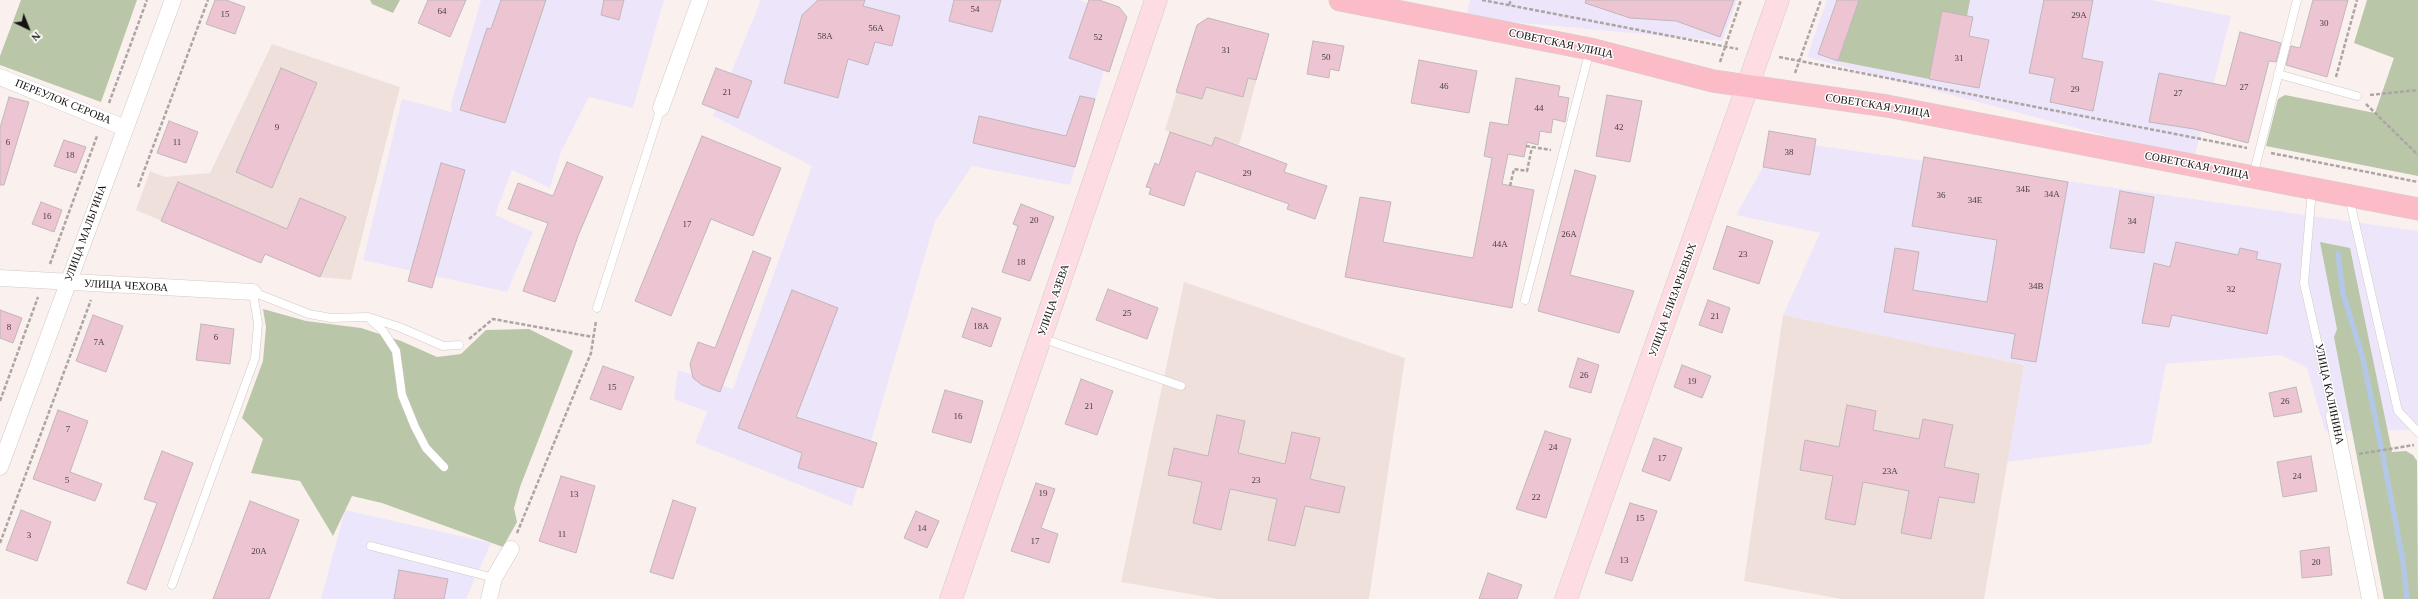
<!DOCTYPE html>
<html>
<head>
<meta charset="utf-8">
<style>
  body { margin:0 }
  #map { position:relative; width:2418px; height:599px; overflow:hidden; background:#faf1ef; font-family:"Times New Roman",serif }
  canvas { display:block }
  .north { position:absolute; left:8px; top:8px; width:40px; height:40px; -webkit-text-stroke:3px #fff; paint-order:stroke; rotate:137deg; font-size:11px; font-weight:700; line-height:16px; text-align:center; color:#151211 }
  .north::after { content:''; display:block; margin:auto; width:14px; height:18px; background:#151211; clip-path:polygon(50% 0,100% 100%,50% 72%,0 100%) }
</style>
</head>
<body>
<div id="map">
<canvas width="2418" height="599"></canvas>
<div class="north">N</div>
</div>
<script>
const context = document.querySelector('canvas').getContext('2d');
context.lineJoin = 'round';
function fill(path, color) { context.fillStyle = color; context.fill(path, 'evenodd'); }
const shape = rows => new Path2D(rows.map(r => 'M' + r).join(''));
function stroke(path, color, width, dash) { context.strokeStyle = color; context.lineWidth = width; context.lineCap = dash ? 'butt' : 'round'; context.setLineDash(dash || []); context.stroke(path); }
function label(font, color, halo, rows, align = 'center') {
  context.font = font + ' "Times New Roman",serif'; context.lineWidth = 3; context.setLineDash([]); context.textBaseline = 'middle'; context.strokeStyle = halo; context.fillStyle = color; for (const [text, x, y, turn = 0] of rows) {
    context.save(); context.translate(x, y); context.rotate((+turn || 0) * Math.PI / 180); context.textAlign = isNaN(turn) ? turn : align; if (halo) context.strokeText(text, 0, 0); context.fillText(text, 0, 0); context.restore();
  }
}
fill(shape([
  [481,0,664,0,633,108,589,97,561,152,550,188,512,170,495,215,533,232,507,292,363,260,402,99,452,112,451,104],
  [761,0,1079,0,1121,14,1070,185,972,166,935,221,852,506,695,443,707,412,674,399,678,370,733,389,812,166,713,116],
  [1470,0,1737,0,1722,41,1466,18],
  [1827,0,2151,0,2231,16,2194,159,1807,57],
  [1778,140,2418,231,2418,430,2325,431,2307,368,2281,355,2166,364,2151,444,2007,462,2024,365,1783,315,1820,233,1736,215]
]), '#ede6fb');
fill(shape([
  [345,510,491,543,466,599,321,599]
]), '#ebe6fc');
fill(shape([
  [1208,18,1269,34,1239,145,1215,137,1212,146,1165,130,1197,25],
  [272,44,400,87,351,280,320,277,265,254,261,263,136,210,150,171,165,177,210,173],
  [1184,282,1405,358,1369,599,1218,599,1121,582],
  [1783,315,2024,365,1984,599,1841,599,1744,581]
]), '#f0e0db');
fill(shape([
  [21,0,137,0,101,102,0,65,0,56],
  [370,0,400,0,393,13,372,4],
  [1859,0,1970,0,1967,16,1942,12,1929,79,1838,61],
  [2367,0,2418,0,2418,176,2266,146,2278,99,2285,95,2375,113,2394,58,2354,43],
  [2320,242,2350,248,2392,452,2406,451,2413,455,2417,461,2418,599,2384,599,2334,337,2337,329],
  [263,309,306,321,361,328,401,341,437,357,461,354,486,330,529,329,573,351,520,487,514,508,517,522,503,547,382,503,352,496,333,536,300,481,251,473,263,439,242,418,263,361,266,327]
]), '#bac6a8');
stroke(shape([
  [2338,254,2343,293,2363,359,2380,441,2403,561,2407,599]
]), '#b3c8e7', 5.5);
const building = shape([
  [215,0,226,0,245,7,235,34,206,24,215,0],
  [428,0,466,0,450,37,418,23,428,0],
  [501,0,546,0,505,123,460,110,487,28,491,29,501,0],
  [604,0,624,0,619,20,601,15,604,0],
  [818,0,865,0,863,6,900,16,892,46,875,42,868,65,848,59,838,98,784,83,802,15,818,0],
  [954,0,1001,0,992,32,949,21,954,0],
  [1089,0,1099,0,1119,7,1127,17,1109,72,1069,58,1089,0],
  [1586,0,1734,0,1720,37,1676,21,1630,18,1585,3,1586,0],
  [1837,0,1859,0,1838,61,1818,54,1837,0],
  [2044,0,2093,0,2082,58,2103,62,2093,111,2050,102,2055,78,2029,73,2044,0],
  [2313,0,2348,0,2327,77,2286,65,2291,46,2300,48,2313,0],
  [1942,11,1973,17,1969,36,1989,40,1979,88,1929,79,1942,11],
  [1208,18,1269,34,1256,80,1248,78,1243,97,1206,87,1202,99,1176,92,1197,25,1208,18],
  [2240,32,2281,43,2276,62,2269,61,2248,143,2194,129,2149,122,2159,73,2226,86,2240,32],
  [1313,41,1344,46,1339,71,1330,69,1329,78,1307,74,1313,41],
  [1419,60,1477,71,1469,113,1411,103,1419,60],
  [281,68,317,83,272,188,236,172,281,68],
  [716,68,752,81,738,118,702,104,716,68],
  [1516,78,1560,86,1558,96,1569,98,1565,122,1553,119,1551,133,1540,131,1538,145,1527,142,1524,157,1508,154,1502,184,1534,190,1512,308,1345,277,1360,197,1391,202,1383,242,1473,258,1492,158,1484,156,1490,122,1508,125,1516,78],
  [1607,95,1642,101,1630,162,1596,156,1607,95],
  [1080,96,1095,99,1075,167,973,143,979,116,1066,136,1080,96],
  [9,97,29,102,4,185,0,185,0,128,9,97],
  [169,121,198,132,186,163,157,153,169,121],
  [1769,131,1816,139,1810,175,1763,167,1769,131],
  [1170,132,1212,146,1215,137,1287,164,1284,172,1327,186,1315,219,1287,209,1289,204,1196,171,1184,206,1149,194,1151,188,1146,187,1155,163,1159,165,1170,132],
  [702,136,781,168,753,236,711,219,671,316,635,301,702,136],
  [64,140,86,147,76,173,54,166,64,140],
  [1924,157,2068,182,2036,362,2011,358,2015,334,1884,312,1895,248,1919,252,1913,290,1987,302,1997,240,1912,226,1924,157],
  [567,162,603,177,578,236,555,302,523,291,548,223,508,209,518,183,553,196,567,162],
  [441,163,465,170,432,288,408,281,441,163],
  [1575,170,1596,176,1570,275,1634,291,1619,333,1538,311,1575,170],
  [178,182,287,229,300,198,346,217,320,277,265,254,261,263,161,221,178,182],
  [2120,191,2154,197,2144,253,2110,248,2120,191],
  [41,202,62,210,54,232,32,224,41,202],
  [1021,204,1054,217,1030,281,1002,272,1018,226,1013,224,1021,204],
  [1727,226,1773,241,1759,284,1713,269,1727,226],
  [2176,242,2238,255,2240,248,2258,252,2256,259,2281,264,2267,334,2172,315,2169,327,2142,323,2154,263,2170,267,2176,242],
  [753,251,771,258,720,392,702,385,693,378,690,364,698,342,715,348,753,251],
  [1108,289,1158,308,1147,339,1096,320,1108,289],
  [792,290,838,308,796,417,877,443,863,488,798,468,802,453,738,428,792,290],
  [1708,300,1730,308,1722,333,1699,325,1708,300],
  [972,308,1001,318,991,347,962,337,972,308],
  [0,310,22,318,13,343,0,338,0,310],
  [93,315,123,326,106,372,76,361,93,315],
  [201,324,234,329,230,364,196,360,201,324],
  [1578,358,1599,365,1591,393,1569,387,1578,358],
  [1682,365,1711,376,1702,398,1674,387,1682,365],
  [603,366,634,377,621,410,590,399,603,366],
  [1081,379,1113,391,1097,435,1065,424,1081,379],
  [2296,387,2302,412,2274,417,2269,393,2296,387],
  [945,390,983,401,971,443,932,432,945,390],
  [1847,405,1876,411,1873,430,1919,439,1923,419,1953,425,1944,467,1979,474,1974,503,1939,497,1931,539,1901,533,1909,491,1863,482,1855,525,1825,519,1833,476,1800,470,1805,440,1839,447,1847,405],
  [58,410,88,421,70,472,102,484,95,501,33,479,58,410],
  [1217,415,1245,421,1238,453,1285,464,1292,432,1320,438,1310,479,1345,487,1339,513,1305,506,1295,546,1268,540,1277,499,1230,489,1221,530,1193,523,1202,482,1168,475,1174,448,1208,456,1217,415],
  [1545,431,1571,439,1546,518,1516,509,1545,431],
  [1654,438,1682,448,1670,481,1642,471,1654,438],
  [162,451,193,463,146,590,127,583,157,503,144,499,162,451],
  [2311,456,2317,491,2283,497,2277,462,2311,456],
  [561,476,595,486,576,553,539,541,561,476],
  [1036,483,1055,489,1041,528,1058,534,1049,563,1011,551,1036,483],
  [673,500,696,508,673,579,650,572,673,500],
  [250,501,299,520,269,599,213,599,250,501],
  [1630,503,1657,511,1632,581,1605,573,1630,503],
  [21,510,51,522,37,561,6,550,21,510],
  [916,511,939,521,927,548,904,538,916,511],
  [2329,547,2332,575,2302,578,2300,551,2329,547],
  [399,570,448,579,444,599,394,599,399,570],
  [1488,573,1522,585,1517,599,1479,599,1488,573]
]);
fill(building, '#ecc4d2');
stroke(building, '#c0b7ba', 1);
const lane = shape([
  [2278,74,2357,96],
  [2253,176,2297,0],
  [2312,189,2304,283,2334,416],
  [2349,197,2398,411,2418,432],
  [253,292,309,314,331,318,368,317,399,327,443,346,459,345],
  [1525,300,1590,50],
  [597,308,661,108],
  [370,319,383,331,396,351,402,395,415,427,426,448,444,467],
  [1041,338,1181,386],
  [371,546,494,578],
  [172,585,255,358,258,324,253,292]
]);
const street = shape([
  [0,77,125,128],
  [661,108,700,0],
  [0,278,253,292],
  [2334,416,2370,599],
  [0,467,173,0],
  [489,599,494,578,511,549]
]);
const secondary = shape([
  [951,599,1156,0],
  [1566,599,1778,0]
]);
const primary = shape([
  [1340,0,1590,49,1713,81,1887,106,2418,209]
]);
stroke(lane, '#d1c9c6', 9);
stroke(street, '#d1c9c6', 17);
stroke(secondary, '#d1c9c6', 23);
stroke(primary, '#d0d0cf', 23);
stroke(shape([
  [1482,0,1738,49],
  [1509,5,1511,0],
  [1779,57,2247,148],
  [1720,62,1741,0],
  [1795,73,1821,0],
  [2336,77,2357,0],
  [2370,95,2418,90],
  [109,103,147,0],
  [2366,104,2418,155],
  [1526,146,1551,150],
  [2271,153,2418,182],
  [1510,186,1514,169,1527,171,1532,147],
  [138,187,208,0],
  [50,264,97,136],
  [469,339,493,319,593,337],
  [0,401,38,297],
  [2359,454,2414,445],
  [517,533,591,353,596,321],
  [0,543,91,300]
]), '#aca5a4', 2.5, [4, 2]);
stroke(lane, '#fff', 8);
stroke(street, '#fff', 16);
stroke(secondary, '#fddde3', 22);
stroke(primary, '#fbbcc7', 22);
label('9px', '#4b3e41', null, [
  ["54",975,10],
  ["64",442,12],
  ["15",225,15],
  ["29А",2079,16],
  ["30",2324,24],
  ["56А",876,29],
  ["58А",825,37],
  ["52",1098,38],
  ["31",1226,51],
  ["50",1326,58],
  ["31",1959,59],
  ["46",1444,87],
  ["27",2244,88],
  ["29",2075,90],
  ["21",727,93],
  ["27",2178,94],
  ["44",1539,109],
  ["9",277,128],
  ["42",1619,128],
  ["6",8,143],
  ["11",177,143],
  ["38",1789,153],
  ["18",70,156],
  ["29",1247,174],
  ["34Б",2023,190],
  ["34А",2052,195],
  ["36",1941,196],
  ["34Е",1975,201],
  ["16",47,217],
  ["20",1034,221],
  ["34",2132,222],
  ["17",687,225],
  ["26А",1569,235],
  ["44А",1500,245],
  ["23",1743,255],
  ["18",1021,263],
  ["34В",2036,287],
  ["32",2231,290],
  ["25",1127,314],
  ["21",1715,317],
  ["18А",981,327],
  ["8",9,328],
  ["6",216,338],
  ["7А",99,343],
  ["26",1584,376],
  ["19",1692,382],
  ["15",612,388],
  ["26",2285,402],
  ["21",1089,407],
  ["16",958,417],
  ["7",68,430],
  ["24",1553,448],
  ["17",1662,459],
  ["23А",1890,472],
  ["24",2297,477],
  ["5",67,481],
  ["23",1256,481],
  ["19",1043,494],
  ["13",574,495],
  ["22",1536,498],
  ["15",1640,519],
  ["14",922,529],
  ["11",562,535],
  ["3",29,536],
  ["17",1035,542],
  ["20А",259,552],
  ["13",1624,561],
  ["20",2316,563]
]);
label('11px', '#151211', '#fff', [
  ["СОВЕТСКАЯ УЛИЦА",1561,44,12],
  ["ПЕРЕУЛОК СЕРОВА",63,102,22],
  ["СОВЕТСКАЯ УЛИЦА",1878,106,9],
  ["СОВЕТСКАЯ УЛИЦА",2197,166,11],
  ["УЛИЦА МАЛЬГИНА",86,233,-70],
  ["УЛИЦА ЧЕХОВА",126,286,3],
  ["УЛИЦА АЗЕВА",1054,300,-71],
  ["УЛИЦА ЕЛИЗАРЬЕВЫХ",1673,300,-70],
  ["УЛИЦА КАЛИНИНА",2329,394,78]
]);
</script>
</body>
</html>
